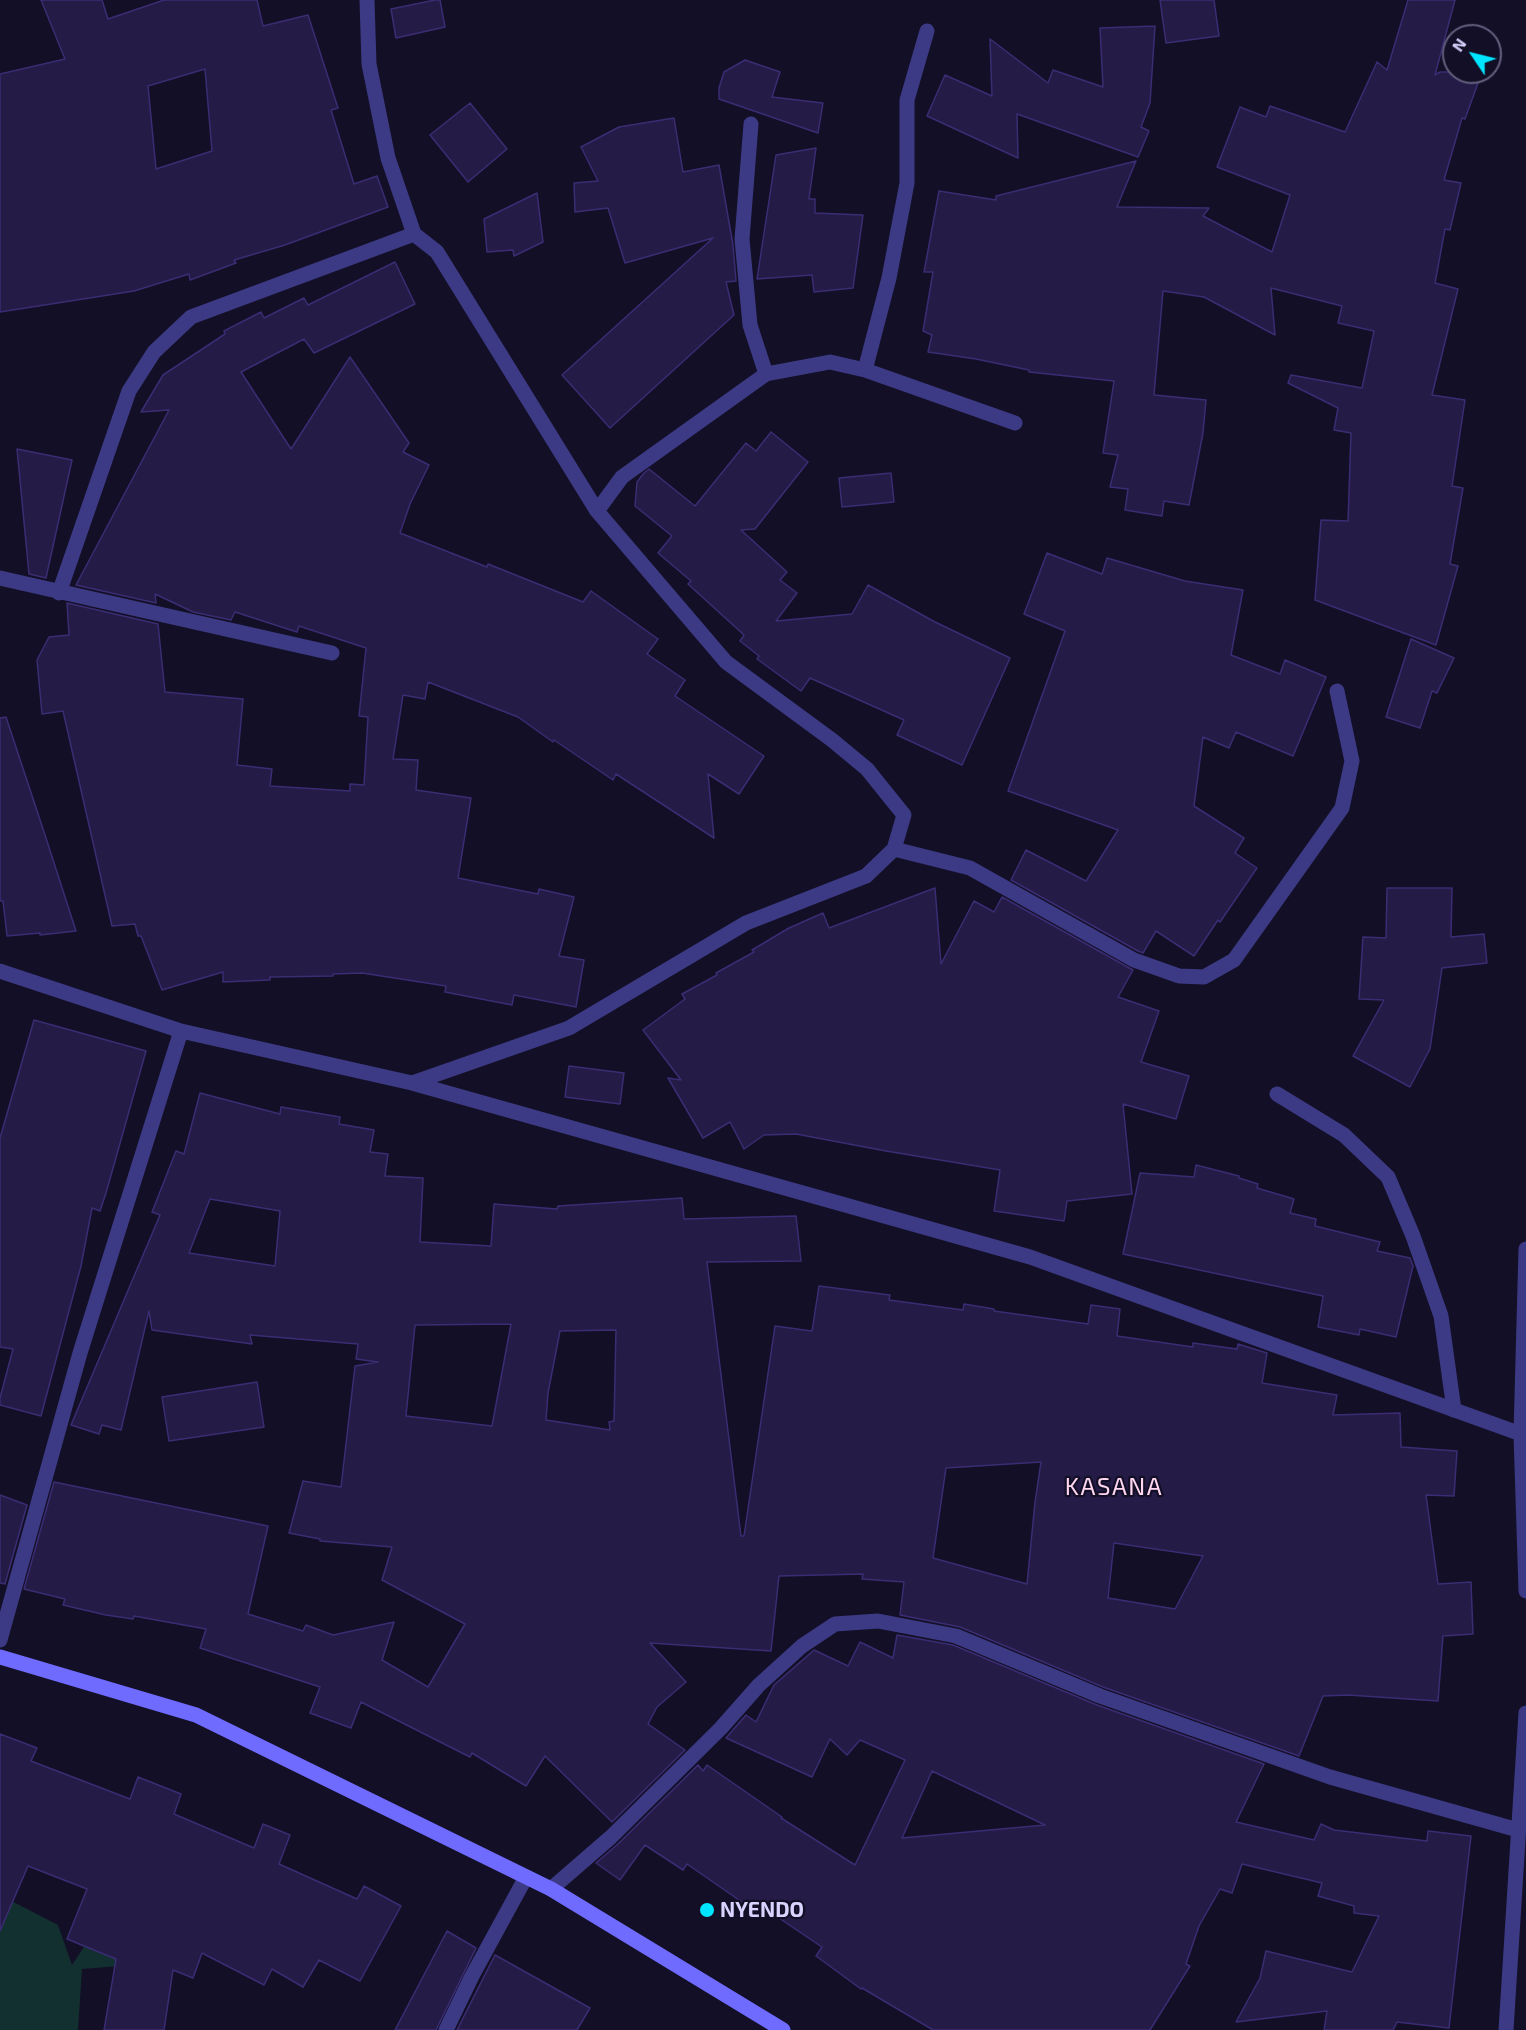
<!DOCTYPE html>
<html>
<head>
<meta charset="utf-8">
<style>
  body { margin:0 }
  #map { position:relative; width:1526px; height:2030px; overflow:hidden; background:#130f26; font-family:"Exo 2",sans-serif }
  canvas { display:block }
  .north { position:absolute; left:1442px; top:24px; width:60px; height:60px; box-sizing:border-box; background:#130f26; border:2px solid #625e7d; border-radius:50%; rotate:305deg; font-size:16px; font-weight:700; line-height:24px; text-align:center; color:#d9d4ff }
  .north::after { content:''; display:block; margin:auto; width:21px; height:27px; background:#00e5ff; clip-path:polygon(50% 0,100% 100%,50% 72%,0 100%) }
</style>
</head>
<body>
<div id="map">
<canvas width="1526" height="2030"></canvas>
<div class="north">N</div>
</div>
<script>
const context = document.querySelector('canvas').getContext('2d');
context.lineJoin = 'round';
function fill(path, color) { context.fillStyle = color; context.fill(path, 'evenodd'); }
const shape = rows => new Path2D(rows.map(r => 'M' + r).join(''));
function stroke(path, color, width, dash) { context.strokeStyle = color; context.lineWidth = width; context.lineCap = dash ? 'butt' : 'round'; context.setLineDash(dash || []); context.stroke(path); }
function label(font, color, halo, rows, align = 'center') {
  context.font = font + ' "Exo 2",sans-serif'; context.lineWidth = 4.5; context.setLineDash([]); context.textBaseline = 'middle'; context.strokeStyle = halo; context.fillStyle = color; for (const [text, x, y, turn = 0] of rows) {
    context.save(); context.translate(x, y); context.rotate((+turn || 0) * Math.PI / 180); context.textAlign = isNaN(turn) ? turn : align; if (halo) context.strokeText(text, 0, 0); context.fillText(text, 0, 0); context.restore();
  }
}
fill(shape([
  [0,1895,58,1925,72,1965,86,1944,107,1942,119,1966,82,1969,78,2030,0,2030]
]), '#12302f');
const building = shape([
  [41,0,102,0,108,19,164,0,257,0,263,26,308,15,338,108,331,110,354,184,377,176,388,207,285,245,234,260,236,263,190,280,189,274,134,291,0,312,0,74,65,59,41,0],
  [205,69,212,151,156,169,148,86,205,69],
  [435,0,440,0,445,27,396,38,391,9,435,0],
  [1160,0,1214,0,1219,36,1166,43,1160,0],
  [1408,0,1455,0,1435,75,1440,72,1482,72,1465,119,1462,118,1444,180,1461,183,1450,230,1445,229,1435,283,1458,289,1432,395,1465,400,1452,486,1463,488,1450,564,1458,566,1436,645,1315,600,1321,520,1348,521,1351,433,1334,430,1338,408,1288,383,1291,375,1362,388,1374,331,1338,323,1342,306,1271,288,1275,335,1204,297,1163,291,1154,395,1206,400,1203,433,1189,505,1164,501,1162,516,1125,510,1128,489,1110,487,1118,455,1103,453,1114,381,1029,372,1029,370,976,359,928,352,932,335,923,331,933,272,924,272,939,191,996,200,996,196,1136,161,1117,207,1209,208,1203,216,1272,252,1290,195,1217,167,1240,107,1266,117,1270,106,1345,132,1377,62,1387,70,1408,0],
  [1155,26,1150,103,1141,127,1149,131,1138,157,1017,114,1018,158,927,116,945,75,992,96,990,39,1048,83,1053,70,1103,87,1100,28,1155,26],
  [745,60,780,72,772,97,823,103,818,133,719,99,719,88,724,72,745,60],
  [470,103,507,149,468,182,430,135,470,103],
  [674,118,683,172,719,165,733,245,736,281,726,282,734,315,610,428,562,375,713,238,625,263,608,208,575,212,574,183,598,181,581,147,619,127,674,118],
  [816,148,809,199,815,199,815,213,863,215,853,288,814,292,812,275,757,279,776,155,816,148],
  [537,193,543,242,514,256,513,250,487,252,484,219,537,193],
  [395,262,415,304,314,353,304,339,241,372,291,449,350,357,409,443,403,452,429,465,410,504,400,533,487,567,488,564,583,602,591,591,658,639,647,654,685,680,675,696,764,756,739,794,708,774,714,838,616,774,613,780,554,740,553,742,518,717,428,682,425,699,403,695,393,759,418,760,416,790,471,798,458,878,538,894,539,889,574,897,559,956,584,960,576,1007,514,995,512,1005,445,992,446,986,362,973,333,974,333,976,270,977,270,980,223,982,223,972,162,990,141,936,138,936,135,924,112,926,63,711,42,714,37,660,49,637,69,635,67,603,158,624,165,692,243,699,237,765,272,769,270,786,350,791,350,784,364,785,368,717,359,716,366,648,299,626,297,632,235,612,231,620,193,612,155,594,156,603,76,585,169,410,141,412,163,375,225,334,224,331,261,312,264,318,304,298,308,305,395,262],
  [771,432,808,462,755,529,741,530,787,572,780,580,797,593,776,621,852,614,868,585,935,622,1010,658,962,765,897,735,904,720,810,678,801,691,757,659,759,656,740,641,744,635,688,584,691,581,658,553,672,536,635,506,637,482,644,473,649,469,695,506,746,443,756,451,771,432],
  [17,449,72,460,46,578,29,574,17,449],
  [891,473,894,502,842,507,839,478,891,473],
  [1047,553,1102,574,1107,558,1185,581,1243,590,1231,655,1280,674,1285,660,1326,677,1293,756,1236,732,1229,748,1203,737,1194,806,1244,838,1235,853,1257,868,1220,922,1218,920,1194,956,1156,931,1143,953,1138,951,1011,880,1026,850,1086,881,1118,830,1008,791,1065,631,1024,614,1047,553],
  [1411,639,1454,658,1437,693,1432,691,1420,728,1386,717,1411,639],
  [6,717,45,835,76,931,40,935,40,933,7,936,3,901,0,901,0,718,6,717],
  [935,888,941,964,974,901,994,912,1002,897,1133,970,1118,997,1159,1011,1141,1062,1189,1076,1176,1119,1123,1104,1132,1194,1067,1201,1064,1221,994,1211,1000,1170,886,1151,796,1134,764,1135,744,1149,730,1122,703,1138,668,1078,681,1080,643,1030,685,999,682,994,717,975,716,973,754,952,752,950,789,928,823,913,829,928,935,888],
  [1387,888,1452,888,1451,937,1484,934,1487,963,1442,968,1430,1049,1410,1087,1353,1056,1384,1000,1359,999,1363,937,1386,938,1387,888],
  [34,1020,146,1051,106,1193,100,1211,92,1208,81,1266,41,1416,0,1405,0,1398,13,1349,0,1347,0,1138,34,1020],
  [569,1066,624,1073,620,1104,565,1097,569,1066],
  [200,1093,280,1114,281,1107,340,1117,339,1124,374,1130,370,1152,388,1154,385,1176,423,1178,420,1242,491,1246,494,1204,557,1209,558,1206,682,1198,684,1219,796,1216,801,1261,707,1262,741,1536,744,1536,775,1326,812,1331,819,1286,890,1295,889,1300,963,1310,964,1304,994,1309,994,1311,1088,1324,1091,1305,1120,1309,1117,1336,1193,1347,1193,1343,1237,1349,1238,1344,1267,1353,1262,1383,1337,1395,1333,1415,1400,1413,1401,1447,1457,1451,1454,1496,1426,1495,1438,1584,1471,1582,1473,1634,1443,1636,1438,1701,1348,1695,1323,1696,1299,1756,1103,1687,960,1627,900,1615,904,1582,862,1579,863,1574,779,1576,771,1651,650,1643,686,1682,657,1707,648,1724,685,1750,612,1822,545,1756,526,1786,472,1753,470,1757,361,1702,351,1728,310,1713,320,1687,200,1648,206,1629,134,1616,133,1619,106,1615,63,1605,65,1599,24,1589,54,1482,268,1526,248,1614,303,1631,306,1625,333,1635,394,1622,382,1660,428,1687,465,1624,382,1580,392,1547,320,1541,320,1539,289,1533,303,1481,341,1487,355,1366,378,1362,356,1359,358,1344,250,1335,252,1344,152,1330,149,1311,121,1430,102,1425,99,1434,71,1425,160,1215,152,1212,176,1151,184,1154,200,1093],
  [210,1199,280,1211,275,1266,189,1253,210,1199],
  [511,1324,492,1426,406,1416,415,1325,511,1324],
  [616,1330,614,1421,609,1422,610,1430,546,1420,548,1393,560,1331,616,1330],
  [1041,1462,1035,1502,1027,1584,933,1558,946,1468,1041,1462],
  [1114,1543,1203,1556,1175,1609,1108,1598,1114,1543],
  [1196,1165,1239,1176,1239,1178,1258,1184,1257,1188,1294,1199,1290,1213,1316,1219,1315,1226,1380,1242,1377,1251,1410,1258,1413,1266,1396,1337,1360,1329,1359,1335,1318,1327,1323,1296,1123,1254,1140,1173,1194,1177,1196,1165],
  [257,1382,264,1427,169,1441,162,1397,257,1382],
  [0,1495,27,1505,5,1584,0,1583,0,1495],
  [897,1635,953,1645,1097,1705,1264,1764,1236,1822,1314,1840,1321,1824,1334,1830,1427,1841,1428,1831,1471,1836,1449,2028,1397,2022,1393,2030,1324,2030,1327,2011,1236,2022,1260,1978,1266,1951,1352,1972,1379,1916,1354,1913,1354,1906,1318,1896,1322,1883,1242,1864,1232,1893,1220,1889,1199,1926,1186,1964,1190,1966,1150,2030,933,2030,862,1988,861,1989,816,1956,822,1947,767,1910,762,1916,687,1864,683,1870,645,1845,620,1880,596,1863,618,1844,698,1765,703,1771,707,1765,782,1817,781,1818,855,1865,905,1760,860,1740,847,1755,830,1739,812,1777,726,1738,746,1715,756,1722,774,1685,814,1650,848,1666,860,1642,893,1658,897,1635],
  [932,1771,1045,1825,902,1838,932,1771],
  [0,1734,37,1748,31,1761,130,1799,138,1777,181,1794,174,1814,254,1848,263,1824,290,1835,279,1864,357,1899,364,1886,401,1906,360,1981,319,1960,303,1987,272,1969,264,1985,202,1953,193,1978,173,1970,164,2030,104,2030,116,1959,67,1939,87,1889,28,1866,0,1931,0,1734],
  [447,1931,476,1948,436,2030,395,2030,447,1931],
  [495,1955,590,2008,577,2030,457,2030,495,1955]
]);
fill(building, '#241b47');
stroke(building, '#3b2d73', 1.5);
stroke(shape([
  [1277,1094,1344,1135,1388,1177,1413,1236,1441,1316,1454,1410]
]), '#3d3a85', 15);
stroke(shape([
  [367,0,369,64,388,158,414,234,437,252,597,511,726,662,832,740,867,769,904,815,894,849,866,876,746,923,569,1028,412,1083],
  [751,124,742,239,750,325,766,374],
  [865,370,889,278,907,183,907,100,927,31],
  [597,511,622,477,766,374,830,362,865,370,1015,423],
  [0,578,332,653],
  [59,593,129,391,154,352,191,317,414,234],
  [894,849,970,868,1134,960,1179,976,1204,977,1234,960,1342,808,1352,761,1337,691],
  [0,971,181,1031,412,1083,1030,1257,1521,1434],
  [1526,1249,1521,1434,1526,1591],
  [0,1640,80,1353,181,1031],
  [551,1889,611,1837,721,1728,759,1685,802,1646,835,1624,878,1621,956,1636,1100,1696,1330,1777,1518,1830],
  [446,2030,472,1976,526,1877],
  [1506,2030,1526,1713]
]), '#3d3a85', 15);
stroke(shape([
  [0,1657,196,1715,551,1889,783,2030]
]), '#6f6bff', 15);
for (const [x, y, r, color] of [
  [707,1910,8,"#00e5ff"]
]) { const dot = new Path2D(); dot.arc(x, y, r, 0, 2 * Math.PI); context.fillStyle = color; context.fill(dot); stroke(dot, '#130f26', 2); }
label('bold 21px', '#d9d4ff', '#130f26', [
  ["NYENDO",720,1910]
], 'left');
context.letterSpacing = '1.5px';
label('24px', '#ffd6f0', '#130f26', [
  ["KASANA",1114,1487]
]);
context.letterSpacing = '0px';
</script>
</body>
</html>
